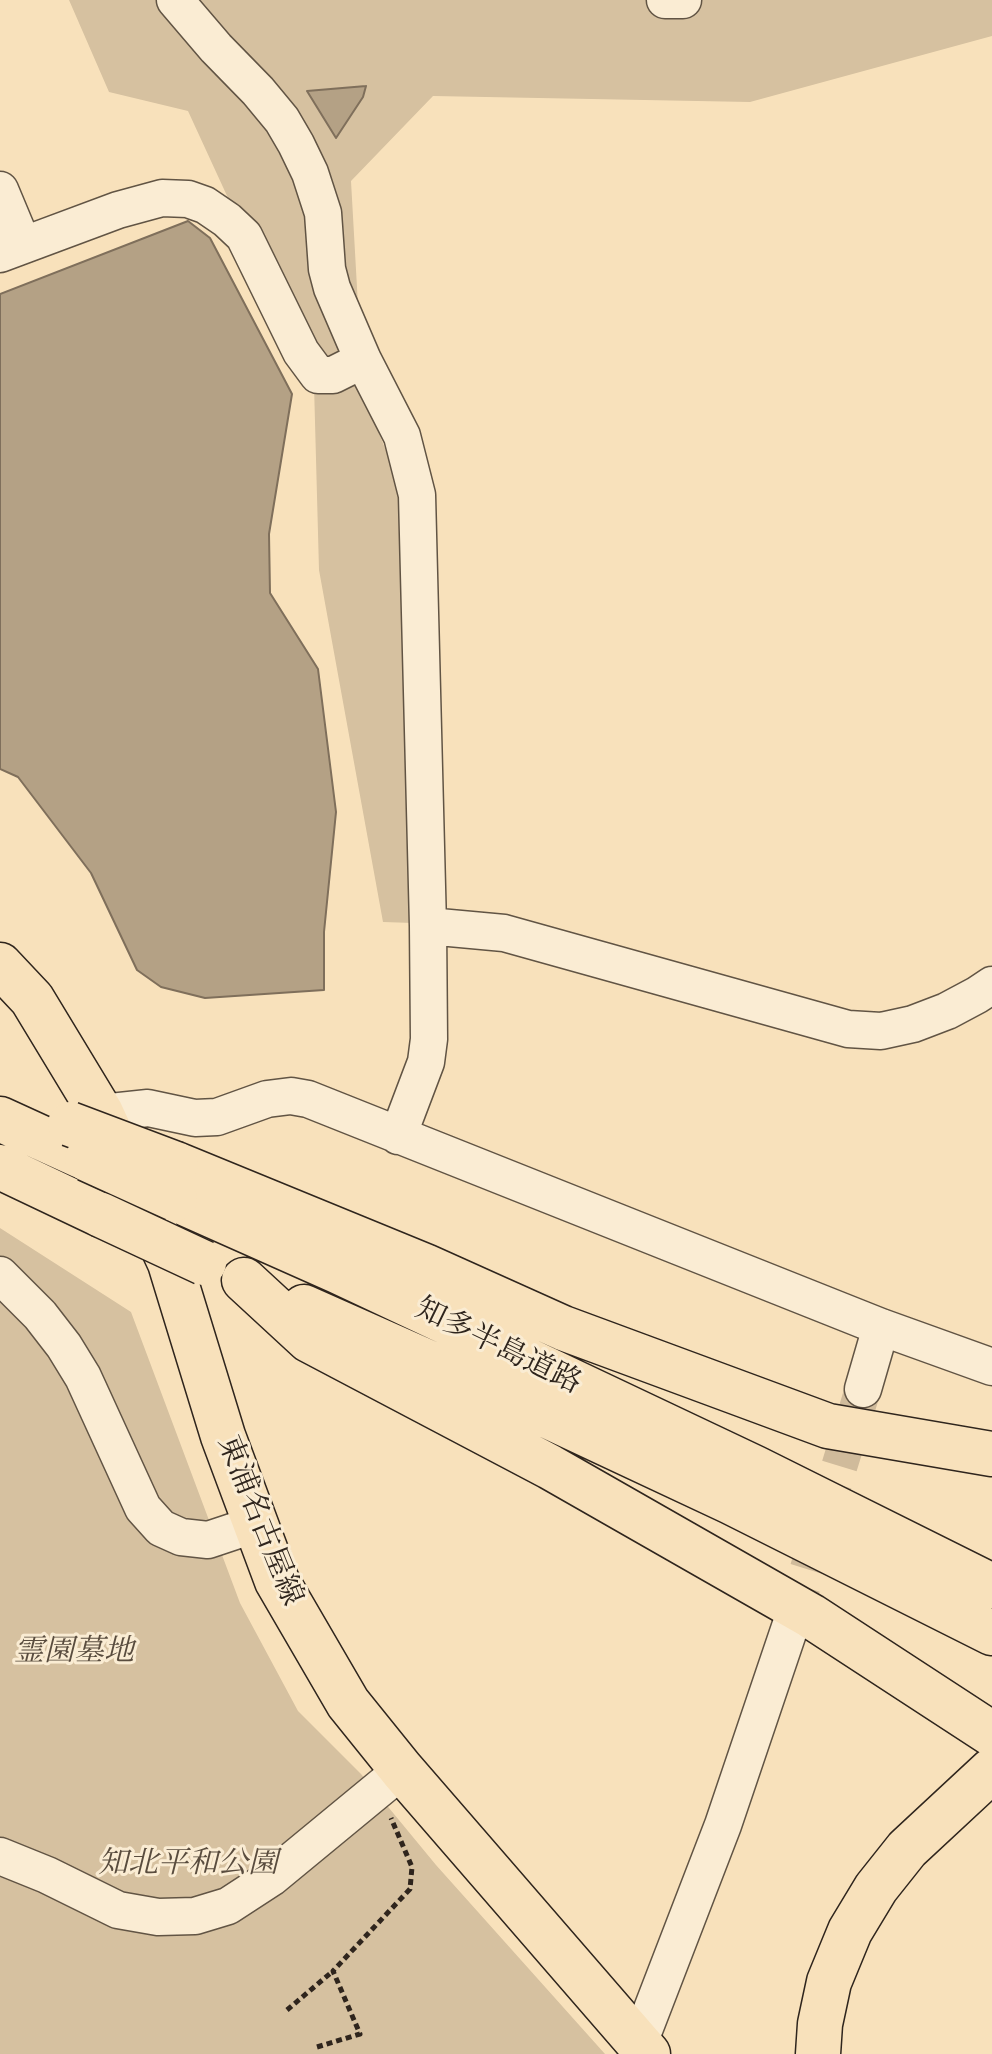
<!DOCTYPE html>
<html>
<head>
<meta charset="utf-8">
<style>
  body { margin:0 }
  canvas { display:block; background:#f8e1bb }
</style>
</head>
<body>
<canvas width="992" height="2054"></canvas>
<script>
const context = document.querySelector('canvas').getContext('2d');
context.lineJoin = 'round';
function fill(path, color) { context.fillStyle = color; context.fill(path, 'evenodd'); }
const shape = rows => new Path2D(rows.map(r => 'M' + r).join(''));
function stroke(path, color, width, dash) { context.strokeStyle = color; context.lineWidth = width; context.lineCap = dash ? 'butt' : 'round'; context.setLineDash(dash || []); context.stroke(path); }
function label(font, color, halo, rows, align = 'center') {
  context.font = font + ' "IM FELL French Canon","Noto Serif JP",serif'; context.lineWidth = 6; context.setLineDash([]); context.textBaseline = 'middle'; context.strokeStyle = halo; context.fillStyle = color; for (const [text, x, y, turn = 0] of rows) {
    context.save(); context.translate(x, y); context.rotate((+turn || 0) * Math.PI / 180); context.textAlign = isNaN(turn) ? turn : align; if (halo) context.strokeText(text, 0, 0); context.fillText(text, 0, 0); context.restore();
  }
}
fill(shape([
  [69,0,992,0,992,36,750,102,433,96,351,181,363,394,404,495,413,923,383,922,319,570,314,385,188,111,109,92],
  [0,1228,131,1312,240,1603,298,1711,361,1774,436,1865,605,2054,0,2054]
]), '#d6c1a0');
const water = shape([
  [366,86,363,97,336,138,307,91,366,86],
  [188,221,210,238,292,394,269,534,270,593,318,669,336,812,324,932,324,990,205,998,161,987,137,970,91,873,18,777,0,769,0,294,188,221]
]);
fill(water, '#b4a185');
stroke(water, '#7f6f5b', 2);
stroke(shape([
  [792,1621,863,1389]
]), '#d0bb9b', 36, [36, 18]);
const minor = shape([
  [175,0,216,48,258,91,282,120,296,144,310,173,323,213,327,269,332,288,363,360,402,436,417,495,428,926,429,1039,426,1062,398,1136],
  [665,0,683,0],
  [0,190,23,245],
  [0,254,118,210,162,198,188,199,205,205,227,220,244,236,301,352,318,375,333,375,363,360],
  [428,926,504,933,848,1029,881,1031,913,1024,947,1011,977,995,992,985],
  [101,1113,148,1108,195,1118,217,1117,267,1099,291,1096,308,1099,881,1327,992,1367],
  [0,1275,40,1315,64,1346,83,1377,143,1508,161,1528,181,1537,208,1540,256,1524],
  [863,1389,881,1327],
  [0,1856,47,1875,118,1910,158,1917,195,1916,228,1906,271,1878,402,1770],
  [639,2043,723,1825,792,1621]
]);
const major = shape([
  [0,965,32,999,101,1113,170,1263,223,1436,277,1581,348,1703,402,1770,648,2054]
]);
const highway = shape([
  [0,1119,81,1156],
  [176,1164,425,1266,563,1328,828,1426,992,1454],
  [0,1167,101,1215],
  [175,1199,337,1271,510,1352,755,1468,992,1586],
  [244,1280,309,1340,550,1467,811,1616,992,1734],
  [304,1307,511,1399,731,1502,992,1633],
  [818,2054,820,2024,829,1982,850,1931,876,1888,907,1849,992,1770]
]);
stroke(minor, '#615444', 39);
stroke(major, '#2f251d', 47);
stroke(highway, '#2f251d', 47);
stroke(shape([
  [287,2010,333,1971],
  [317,2047,360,2034,333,1971,410,1889,412,1867,391,1818]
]), '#2f251d', 5, [6, 4]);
stroke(minor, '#faecd3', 36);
stroke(major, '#f8e1bb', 44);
stroke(highway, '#f8e1bb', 44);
const highwayBridge = shape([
  [70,1124,176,1164],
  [87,1159,175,1199],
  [101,1215,204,1263]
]);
stroke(highwayBridge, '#2f251d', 47, []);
stroke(highwayBridge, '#f8e1bb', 44);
label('30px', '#2f251d', '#faecd3', [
  ["知多半島道路",498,1347,26],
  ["東浦名古屋線",259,1521,68]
]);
label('italic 30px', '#594c3e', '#faecd3', [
  ["霊園墓地",74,1653],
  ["知北平和公園",188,1865]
]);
</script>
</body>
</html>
